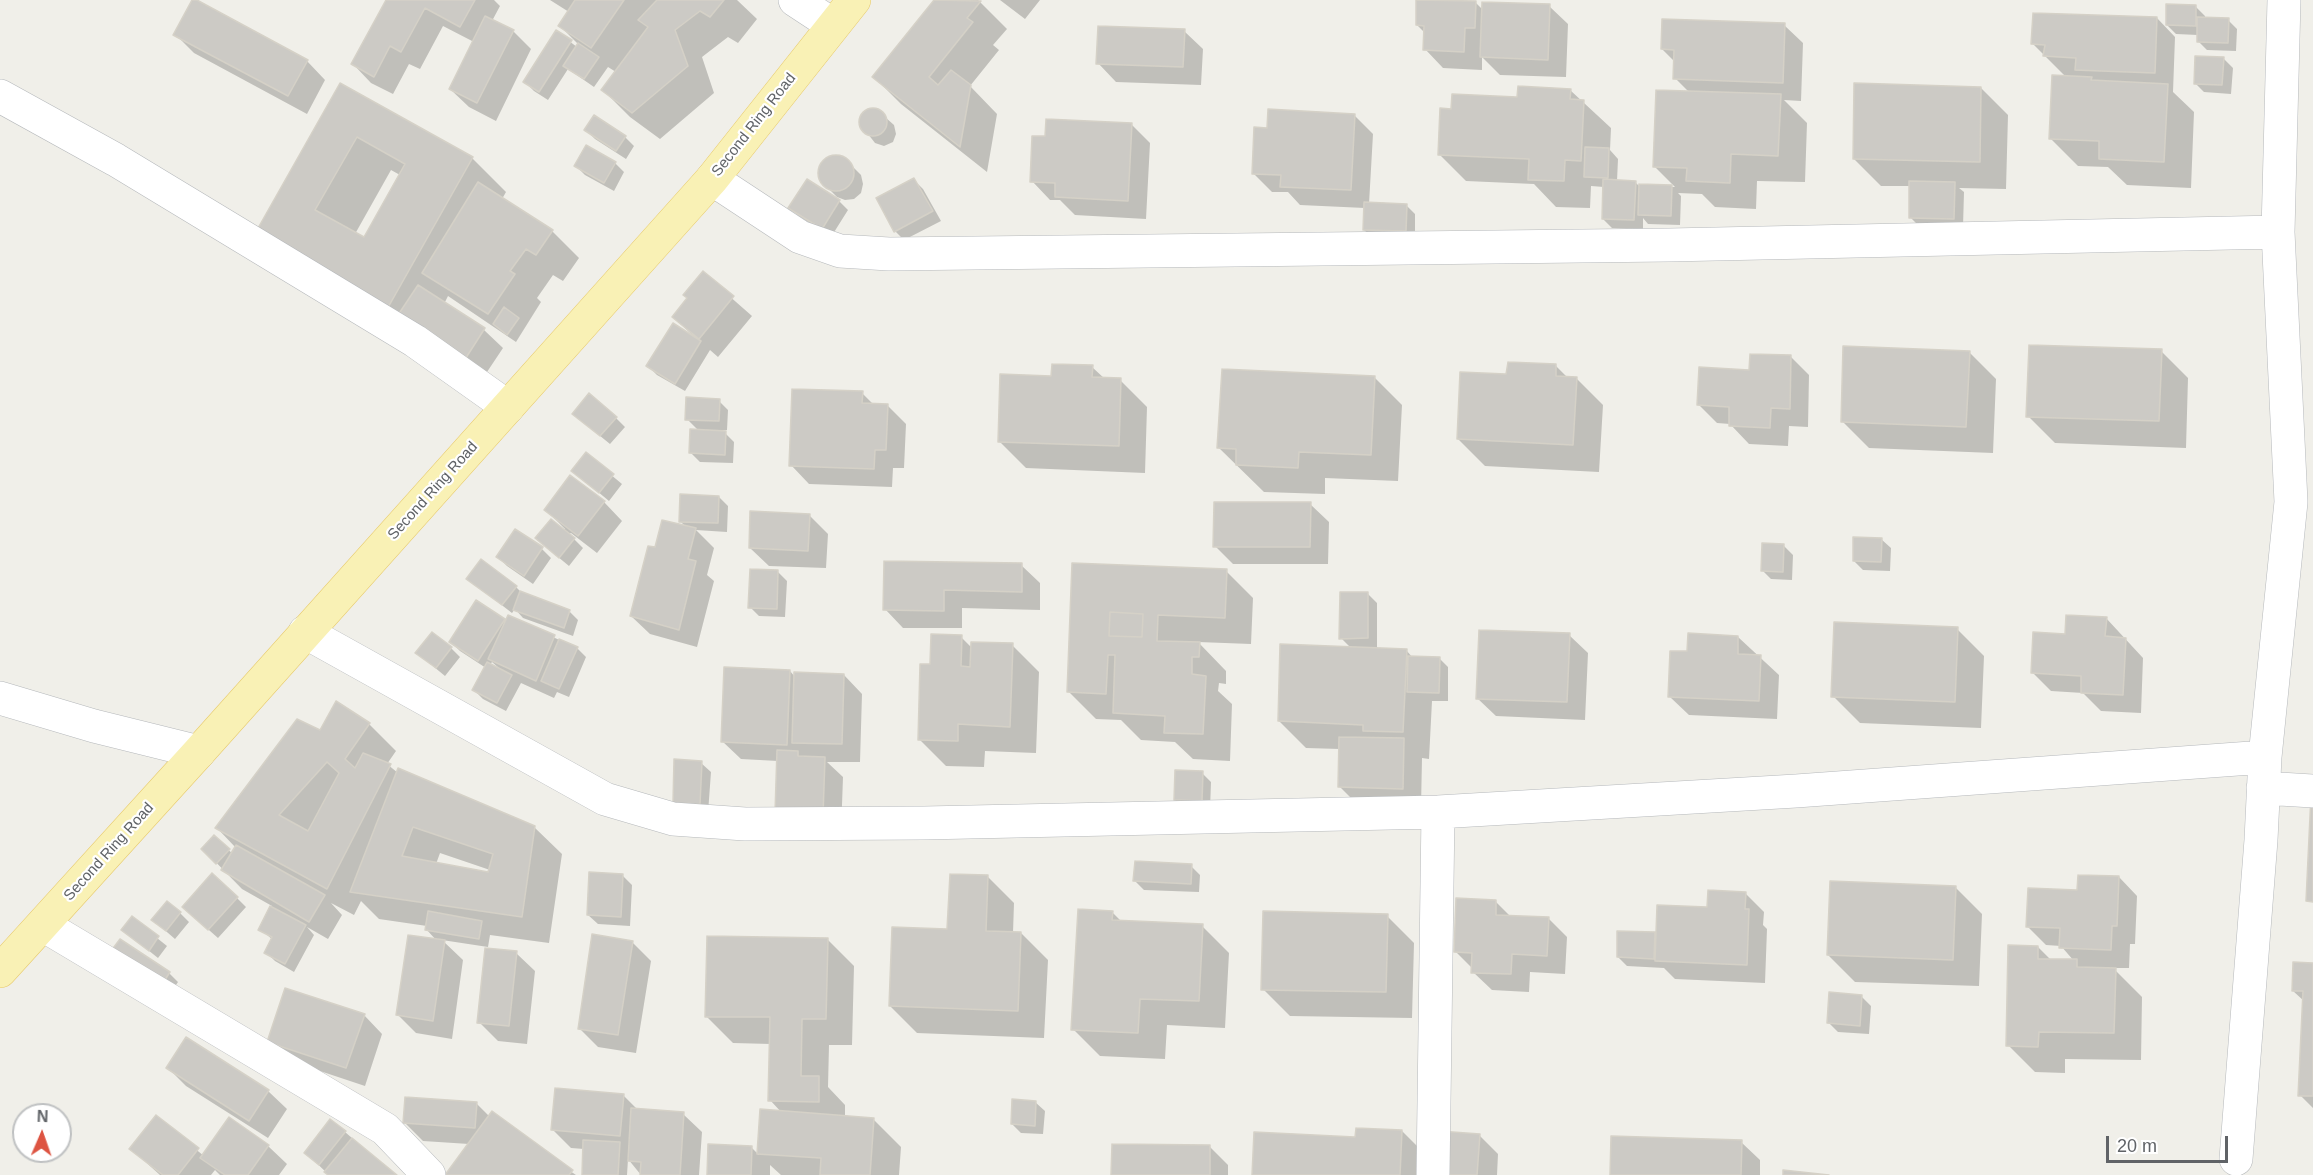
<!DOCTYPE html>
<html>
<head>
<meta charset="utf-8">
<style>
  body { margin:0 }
  #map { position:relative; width:2313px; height:1175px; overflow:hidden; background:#f0efe9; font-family:Helvetica,sans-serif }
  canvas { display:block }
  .north { position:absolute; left:12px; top:1103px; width:60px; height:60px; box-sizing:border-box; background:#fff; border:2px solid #bfc1c2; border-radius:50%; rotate:2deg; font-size:16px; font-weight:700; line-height:24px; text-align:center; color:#606367 }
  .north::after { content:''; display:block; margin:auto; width:21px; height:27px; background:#dd5442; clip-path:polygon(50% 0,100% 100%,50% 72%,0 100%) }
  .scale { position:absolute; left:2106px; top:1136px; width:122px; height:27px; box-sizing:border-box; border:3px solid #606367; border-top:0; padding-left:8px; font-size:18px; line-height:21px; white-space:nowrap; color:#606367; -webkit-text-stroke:4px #fff; paint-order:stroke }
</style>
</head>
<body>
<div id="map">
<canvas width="2313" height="1175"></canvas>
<div class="north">N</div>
<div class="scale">20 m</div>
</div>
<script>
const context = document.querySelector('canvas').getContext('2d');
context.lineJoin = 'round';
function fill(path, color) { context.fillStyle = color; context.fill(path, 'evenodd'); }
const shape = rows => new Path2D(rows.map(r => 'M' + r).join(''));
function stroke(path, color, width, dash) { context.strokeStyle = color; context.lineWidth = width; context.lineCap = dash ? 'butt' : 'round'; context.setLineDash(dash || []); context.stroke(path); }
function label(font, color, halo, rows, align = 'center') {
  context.font = font + ' Helvetica,sans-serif'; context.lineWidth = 4.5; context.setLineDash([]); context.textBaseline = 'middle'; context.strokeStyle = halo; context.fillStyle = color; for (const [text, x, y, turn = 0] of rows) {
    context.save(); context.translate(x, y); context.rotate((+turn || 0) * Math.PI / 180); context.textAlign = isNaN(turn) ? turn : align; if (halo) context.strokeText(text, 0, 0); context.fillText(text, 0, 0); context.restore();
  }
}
fill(shape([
  [388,0,494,0,500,6,492,21,513,31,531,49,496,121,469,107,450,89,474,42,443,26,420,69,409,64,393,94,371,83,353,64],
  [550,0,737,0,757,19,738,43,728,37,702,57,714,93,660,139,630,117,603,90,616,72,608,67,594,87,568,69,548,100,534,91,525,82,557,32,577,47,579,45,560,26,569,12],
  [935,0,978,0,1007,29,993,45,999,50,970,86,997,114,987,172,901,104,874,77],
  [1000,0,1040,0,1025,19],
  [1418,0,1475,2,1483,10,1549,6,1568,24,1566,77,1500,75,1482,57,1482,70,1443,68,1425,49,1425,33,1417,25],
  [2196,7,2205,16,2205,19,2228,20,2237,29,2236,51,2207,50,2198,41,2198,35,2176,34,2167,25],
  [2157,18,2175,37,2173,92,2194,112,2191,188,2127,185,2108,167,2078,166,2051,139,2066,77,2033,44],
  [1784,25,1803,43,1801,101,1784,100,1807,123,1805,182,1757,181,1756,209,1715,207,1702,194,1678,193,1681,196,1680,225,1648,224,1643,218,1643,229,1612,228,1603,219,1604,187,1591,186,1590,208,1556,207,1534,184,1466,181,1439,154,1453,110,1570,90,1611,128,1610,150,1618,159,1617,181,1635,182,1639,186,1675,187,1654,166,1689,92,1675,78,1675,62,1662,49],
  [1184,31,1203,49,1201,85,1116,82,1098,63],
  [175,34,307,61,325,80,307,114,194,53],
  [2223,58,2233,68,2231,94,2204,92,2195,83],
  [341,85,472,158,506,192,502,199,552,231,579,258,563,281,553,275,537,298,541,302,516,342,448,296,444,304,484,330,503,348,481,381,289,271],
  [391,170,400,175,364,239,355,234],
  [1981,88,2008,115,2006,189,1959,188,1964,192,1963,227,1919,226,1910,217,1911,186,1881,186,1854,159],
  [877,110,894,125,896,134,893,142,884,146,875,143,861,125,861,117,868,111],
  [1354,115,1373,134,1369,204,1406,205,1415,214,1415,240,1374,239,1364,230,1365,208,1300,205,1288,192,1272,192,1253,173,1269,130],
  [1132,125,1150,143,1146,219,1075,215,1060,200,1050,200,1032,181,1046,138],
  [586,130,625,137,634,146,626,159,595,139],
  [837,156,845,159,861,175,863,184,861,193,854,199,845,200,837,197,821,181,819,172,822,164,828,158],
  [615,163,624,172,614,191,585,175,576,166],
  [914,180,923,189,941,221,904,240,895,231],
  [837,199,848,210,831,237,799,216,790,207],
  [703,273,752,316,718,357,710,350,685,391,657,375,648,366,694,337,674,317,689,299],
  [2161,351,2188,378,2186,448,2055,443,2028,416],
  [1969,352,1996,379,1993,453,1869,448,1842,421],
  [1791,357,1809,375,1808,427,1789,426,1788,446,1749,444,1730,424,1717,423,1698,404,1750,371],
  [1556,366,1568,378,1576,378,1603,405,1599,472,1485,466,1458,439],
  [1092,367,1105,379,1120,380,1147,407,1145,473,1026,468,999,441,1053,377],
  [1375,378,1402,405,1398,481,1325,478,1325,494,1264,492,1219,448],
  [862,393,874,405,887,405,906,424,904,468,893,468,892,487,809,484,791,465],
  [719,401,728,410,727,430,722,430,734,442,733,463,700,462,691,453,699,431,687,419],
  [616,418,625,427,610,444,583,422],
  [586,454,622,484,609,501,573,471],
  [719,497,728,506,727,532,696,530,714,548,707,575,714,581,697,647,650,634,631,616,656,549,687,528,680,521],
  [604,502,622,521,597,553,571,533,569,534,583,548,569,566,546,547,565,529,546,510],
  [1310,504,1329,522,1328,564,1233,564,1215,546],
  [809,515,828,534,826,568,769,566,750,548],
  [1881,539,1891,548,1890,571,1863,570,1854,561],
  [1784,546,1793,555,1792,580,1771,579,1762,570],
  [542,549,551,558,533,584,507,566,498,557],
  [1021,565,1040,583,1040,610,962,608,962,628,903,628,885,609],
  [1074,565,1226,571,1253,598,1251,644,1198,642,1226,671,1226,684,1219,683,1218,691,1232,704,1230,761,1193,759,1175,742,1141,740,1121,720,1096,719,1069,692],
  [778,572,787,581,785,617,759,616,750,607],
  [468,579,516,587,523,594,569,611,578,620,573,636,523,618,515,609,512,613],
  [1368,594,1377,603,1377,649,1406,650,1413,658,1439,658,1448,667,1448,701,1432,701,1429,759,1422,758,1421,807,1358,805,1340,787,1340,749,1306,748,1279,721,1351,648,1341,638],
  [509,617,577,648,586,657,569,697,557,692,554,698,521,683,506,711,483,699,474,690,486,668,460,651,451,642,504,620,506,622],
  [492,662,500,669,490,665],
  [2106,618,2143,658,2141,713,2101,711,2083,693,2051,691,2032,672,2067,636],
  [1957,629,1984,656,1981,728,1860,723,1833,696],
  [1569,635,1588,653,1585,720,1496,716,1477,698],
  [961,637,972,648,1012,645,1039,672,1036,753,985,751,984,767,946,766,919,739,932,666],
  [1738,637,1779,675,1777,719,1689,715,1670,697,1689,653],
  [451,648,460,657,445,676,417,653],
  [790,671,795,677,844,675,862,694,860,762,827,762,843,777,841,833,778,761,741,759,722,741],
  [337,703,369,724,396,751,387,764,398,773,534,827,562,854,549,943,490,935,488,947,442,940,463,960,452,1039,416,1033,398,1015,437,941,426,929,427,926,379,919,361,901,354,915,331,903,342,915,328,939,307,927,314,935,294,972,275,961,266,952,273,940,260,929,272,906,242,889,203,849,214,837,233,854,236,848,217,828,321,732],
  [440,853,490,870,489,873,436,864],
  [701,763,711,772,708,813,683,811],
  [1202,773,1211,782,1210,810,1184,809,1175,800],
  [1191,866,1200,875,1199,892,1144,890,1135,881],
  [623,876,632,885,630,926,598,924,588,915],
  [987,876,1014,903,1013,933,1021,933,1048,960,1044,1038,917,1033,890,1006,949,931],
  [2119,877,2137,896,2135,944,2130,944,2129,968,2113,968,2142,997,2141,1060,2065,1059,2065,1073,2035,1072,2008,1045,2038,947,2051,960,2074,961,2061,946,2046,945,2028,927,2079,892],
  [1955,887,1982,914,1979,986,1855,982,1828,955],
  [1745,893,1764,912,1763,925,1767,929,1765,983,1675,979,1664,968,1627,966,1618,957,1654,934,1657,937,1709,909],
  [237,898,246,907,218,938,193,916],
  [1495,901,1511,917,1548,918,1567,937,1565,974,1530,972,1529,992,1492,990,1473,972,1473,969,1456,952],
  [1112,912,1122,922,1202,926,1229,953,1225,1028,1167,1025,1165,1059,1100,1056,1073,1029],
  [180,913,189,922,175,939,153,920],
  [1387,916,1414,943,1412,1018,1290,1016,1263,989],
  [132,918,167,946,158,958,123,930],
  [827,939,854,966,852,1045,829,1045,828,1087,845,1105,845,1117,874,1120,901,1147,899,1175,781,1175,770,1165,770,1175,708,1175,752,1148,759,1155,762,1111,782,1113,770,1100,771,1044,733,1043,706,1016],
  [632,942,651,961,636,1053,598,1047,579,1028],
  [516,953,535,971,527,1044,498,1041,479,1022],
  [119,964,169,973,178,982,168,997],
  [2313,965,2313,1108,2300,1095,2304,1001,2293,991],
  [1861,996,1871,1006,1869,1034,1838,1032,1829,1023],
  [364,1015,382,1034,365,1086,287,1060,268,1041],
  [168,1068,268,1091,287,1109,268,1138,186,1086],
  [623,1095,638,1110,683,1114,702,1132,699,1175,641,1175,628,1159,627,1175,583,1175,584,1149,571,1148,553,1130],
  [1035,1102,1045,1111,1043,1134,1021,1133,1012,1124],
  [477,1104,490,1117,576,1175,447,1175,469,1144,423,1141,405,1123],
  [156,1117,204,1156,268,1146,287,1164,279,1175,220,1175,215,1170,211,1175,160,1175,131,1149],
  [330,1121,345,1132,395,1175,329,1175,306,1153],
  [1402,1131,1429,1158,1428,1175,1254,1175,1357,1139],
  [1479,1135,1498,1154,1497,1175,1437,1175],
  [1741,1142,1760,1160,1760,1175,1612,1175],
  [1209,1146,1228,1165,1228,1175,1113,1175]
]), '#0003');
const building = shape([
  [192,0,197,0,308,60,288,96,173,35,192,0],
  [386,0,475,0,460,27,425,8,401,52,390,46,374,77,351,64,386,0],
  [575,0,624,0,591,48,558,26,575,0],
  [657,0,724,0,710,17,700,11,675,30,688,66,632,113,601,90,648,27,638,20,657,0],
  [934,0,981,1,967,18,973,22,929,77,938,85,951,70,971,85,960,147,872,77,934,0],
  [1416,0,1476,1,1475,28,1465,28,1464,52,1423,50,1424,26,1416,25,1416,0],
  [1482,2,1550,4,1548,60,1480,57,1482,2],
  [2166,4,2196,5,2196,26,2166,25,2166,4],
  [2033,13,2157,17,2155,73,2075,70,2076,58,2043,56,2045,45,2031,44,2033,13],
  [485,16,514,30,477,103,449,89,485,16],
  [2197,17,2229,18,2228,43,2197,42,2197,17],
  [1662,19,1785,23,1783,83,1673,79,1674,50,1661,49,1662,19],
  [1098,26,1185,29,1183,67,1096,64,1098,26],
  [556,30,572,40,539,92,523,82,556,30],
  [578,43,599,57,584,79,563,66,578,43],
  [2195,56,2224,57,2222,85,2194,84,2195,56],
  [2052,75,2092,77,2091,80,2168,84,2164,162,2099,159,2099,141,2049,139,2052,75],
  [340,83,473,157,386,311,253,237,340,83],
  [357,137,405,164,364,237,315,210,357,137],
  [1854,83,1981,87,1980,162,1853,159,1854,83],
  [1518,86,1571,89,1570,99,1584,100,1581,161,1565,160,1564,181,1528,180,1529,159,1438,155,1440,108,1451,109,1452,94,1517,97,1518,86],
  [1656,90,1781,94,1778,156,1731,154,1730,183,1686,181,1687,168,1653,167,1656,90],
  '859 122a14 14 0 1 1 28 0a14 14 0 1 1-28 0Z',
  [1268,109,1355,114,1351,190,1280,187,1281,175,1252,174,1254,127,1267,128,1268,109],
  [594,115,626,136,616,151,584,130,594,115],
  [1046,119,1132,123,1128,201,1055,197,1055,183,1030,182,1032,136,1045,136,1046,119],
  [586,145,616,162,604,183,574,166,586,145],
  [1585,147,1609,148,1608,178,1584,177,1585,147],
  '818 173a18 18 0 1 1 36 0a18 18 0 1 1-36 0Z',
  [914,178,933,211,894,232,876,198,914,178],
  [807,179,840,200,822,229,788,208,807,179],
  [1603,179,1636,181,1634,220,1602,219,1603,179],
  [1909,181,1955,182,1954,219,1909,218,1909,181],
  [478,182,553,230,536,255,526,249,510,271,515,274,488,314,422,273,478,182],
  [1639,184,1672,185,1671,216,1638,215,1639,184],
  [1364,202,1407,204,1406,231,1363,230,1364,202],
  [703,271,734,296,699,339,672,317,687,298,683,295,703,271],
  [418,285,485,328,462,364,394,321,418,285],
  [504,307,519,318,507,335,493,324,504,307],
  [673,323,701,341,675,384,646,366,673,323],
  [2029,345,2162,349,2159,421,2026,417,2029,345],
  [1843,346,1970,351,1966,427,1841,422,1843,346],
  [1750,354,1791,355,1790,409,1771,408,1770,428,1729,426,1729,407,1697,405,1699,367,1749,370,1750,354],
  [1508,362,1556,364,1556,376,1577,377,1573,445,1457,439,1460,372,1506,374,1508,362],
  [1052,364,1093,365,1092,377,1121,378,1119,446,998,442,1000,374,1051,376,1052,364],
  [1222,369,1375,376,1371,455,1299,452,1298,468,1236,465,1236,449,1217,448,1222,369],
  [792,389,863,391,862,403,888,404,886,450,875,450,874,469,789,466,792,389],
  [589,393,617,417,600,436,572,414,589,393],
  [686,397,720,399,719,421,685,420,686,397],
  [690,429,726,431,725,455,689,453,690,429],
  [586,452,614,474,599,493,571,471,586,452],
  [570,475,605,501,578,536,544,510,570,475],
  [680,494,719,496,718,523,679,522,680,494],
  [1214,502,1311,502,1310,547,1213,547,1214,502],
  [750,511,810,514,808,551,749,548,750,511],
  [551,519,575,538,559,558,535,538,551,519],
  [662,520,696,528,688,559,696,561,679,630,630,616,648,546,655,547,662,520],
  [515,529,543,547,524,576,496,557,515,529],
  [1853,537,1882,538,1881,562,1853,561,1853,537],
  [1762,543,1784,544,1783,572,1761,571,1762,543],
  [481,559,517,586,502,605,466,579,481,559],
  [884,561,1022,563,1022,592,944,590,944,611,883,610,884,561],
  [1072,563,1227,569,1225,618,1158,615,1157,641,1200,642,1199,657,1192,657,1192,674,1206,676,1203,734,1164,733,1165,716,1113,713,1115,655,1108,655,1106,694,1067,692,1072,563],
  [1110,612,1143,614,1142,637,1109,636,1110,612],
  [750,569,778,570,777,609,748,608,750,569],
  [520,591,570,610,564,628,513,610,520,591],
  [1340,592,1368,592,1368,638,1339,639,1340,592],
  [476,600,505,619,478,661,449,642,476,600],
  [1110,612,1143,614,1142,637,1109,636,1110,612],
  [508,615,555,635,536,681,488,659,508,615],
  [2066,615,2107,617,2105,636,2126,638,2123,695,2081,693,2081,676,2031,673,2033,632,2065,634,2066,615],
  [1834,622,1958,627,1955,702,1831,697,1834,622],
  [1479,630,1570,633,1567,702,1476,699,1479,630],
  [432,632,452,647,436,668,415,653,432,632],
  [1688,633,1738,636,1738,654,1761,655,1759,701,1668,697,1670,651,1687,651,1688,633],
  [931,634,962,635,961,666,970,667,971,642,1013,643,1010,727,958,724,958,741,918,740,920,664,930,664,931,634],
  [559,639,578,647,559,689,541,681,559,639],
  [1280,644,1407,649,1403,732,1363,731,1363,725,1278,721,1280,644],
  [1408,656,1440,657,1439,693,1407,692,1408,656],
  [487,662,512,675,497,703,472,690,487,662],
  [724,667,790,670,787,745,721,742,724,667],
  [794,672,844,674,842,744,792,743,794,672],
  [336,701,370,723,345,759,355,768,363,753,391,764,327,889,215,828,297,719,320,730,336,701],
  [327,762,339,773,308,831,279,815,327,762],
  [1339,737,1404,738,1403,789,1338,787,1339,737],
  [777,750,798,751,798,756,825,757,823,815,775,813,777,750],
  [674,759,702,761,700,804,673,803,674,759],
  [398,768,535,826,522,917,350,892,398,768],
  [413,827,493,854,488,872,402,856,413,827],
  [1175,770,1203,771,1202,801,1174,800,1175,770],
  [2311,795,2313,795,2313,902,2306,901,2311,795],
  [214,835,230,849,216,864,201,849,214,835],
  [236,845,325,895,309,922,221,870,236,845],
  [1135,861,1192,864,1191,884,1133,881,1135,861],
  [589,872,623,874,621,917,587,915,589,872],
  [212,873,238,897,208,930,182,907,212,873],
  [950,874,988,875,986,931,1021,932,1018,1011,889,1006,892,927,947,929,950,874],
  [2078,875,2119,876,2117,926,2112,926,2111,950,2059,948,2060,928,2026,927,2028,888,2077,890,2078,875],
  [1830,881,1956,886,1953,960,1827,955,1830,881],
  [1708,890,1746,892,1745,909,1749,909,1747,965,1655,961,1657,905,1707,907,1708,890],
  [1456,898,1496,900,1496,915,1549,917,1547,956,1512,954,1511,974,1471,973,1472,953,1454,952,1456,898],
  [167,901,181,912,166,931,151,920,167,901],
  [270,906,306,925,285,964,264,953,272,937,258,930,270,906],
  [1078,909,1113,911,1112,920,1203,924,1199,1001,1140,999,1138,1033,1071,1030,1078,909],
  [428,911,482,921,479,939,425,930,428,911],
  [1263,911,1388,914,1386,992,1261,990,1263,911],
  [132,916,159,936,149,951,121,930,132,916],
  [1617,931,1655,932,1654,959,1617,957,1617,931],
  [592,934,633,941,618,1035,578,1029,592,934],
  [408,935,445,940,433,1021,396,1015,408,935],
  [707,936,828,938,826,1019,802,1019,801,1076,819,1076,819,1102,768,1101,770,1017,705,1017,707,936],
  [120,939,170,972,159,989,108,955,120,939],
  [2008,945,2038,946,2038,959,2077,959,2077,967,2116,968,2114,1033,2039,1032,2038,1047,2006,1046,2008,945],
  [485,948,517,951,509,1026,477,1023,485,948],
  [2293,962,2313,963,2313,1096,2298,1096,2303,991,2292,991,2293,962],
  [285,988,365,1014,346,1068,267,1042,285,988],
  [1829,992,1862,995,1860,1026,1827,1023,1829,992],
  [186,1037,269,1090,249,1121,166,1068,186,1037],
  [555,1088,624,1094,620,1136,551,1130,555,1088],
  [405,1097,477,1102,475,1128,403,1123,405,1097],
  [1012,1099,1036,1101,1035,1126,1011,1124,1012,1099],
  [631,1108,684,1112,680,1175,640,1175,641,1162,628,1161,631,1108],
  [760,1109,874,1118,870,1175,820,1175,821,1158,757,1154,760,1109],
  [492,1111,573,1170,569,1175,445,1175,492,1111],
  [156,1115,199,1148,178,1175,163,1175,129,1149,156,1115],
  [229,1117,269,1145,248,1175,225,1175,200,1158,229,1117],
  [330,1119,346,1131,319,1165,304,1153,330,1119],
  [1356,1128,1402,1130,1400,1175,1252,1175,1254,1132,1355,1137,1356,1128],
  [1439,1131,1480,1134,1477,1175,1436,1175,1439,1131],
  [1611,1136,1742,1140,1741,1175,1610,1175,1611,1136],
  [352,1138,397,1175,328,1175,324,1172,352,1138],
  [583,1140,620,1142,618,1175,582,1175,583,1140],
  [708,1144,752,1146,751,1175,707,1175,708,1144],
  [1112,1144,1210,1145,1210,1175,1111,1175,1112,1144],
  [1783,1170,1829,1175,1783,1175,1783,1170]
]);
fill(building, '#cccac5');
stroke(building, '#d5d1c7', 1.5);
const minor = shape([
  [795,0,833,25],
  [0,96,116,160,415,341,508,407],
  [712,179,800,237,840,251,889,254,1669,245,2278,232],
  [305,632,605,799,673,819,745,824,924,823,1438,812,1796,791,2265,757],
  [0,698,94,726,199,752],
  [2263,788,2313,791],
  [43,925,385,1129,429,1175],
  [2236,1159,2261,840,2265,757,2291,502,2278,232,2284,0],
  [1433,1175,1438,812]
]);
const major = shape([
  [0,971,199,752,712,179,854,0]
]);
stroke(minor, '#b5b8bb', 34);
stroke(major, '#e7c96a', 34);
stroke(minor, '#fff', 33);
stroke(major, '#f9f1b5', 33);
label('15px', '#606367', '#fff', [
  ["Second Ring Road",754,125,-52],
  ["Second Ring Road",433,491,-48],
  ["Second Ring Road",109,852,-48]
]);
</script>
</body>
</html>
